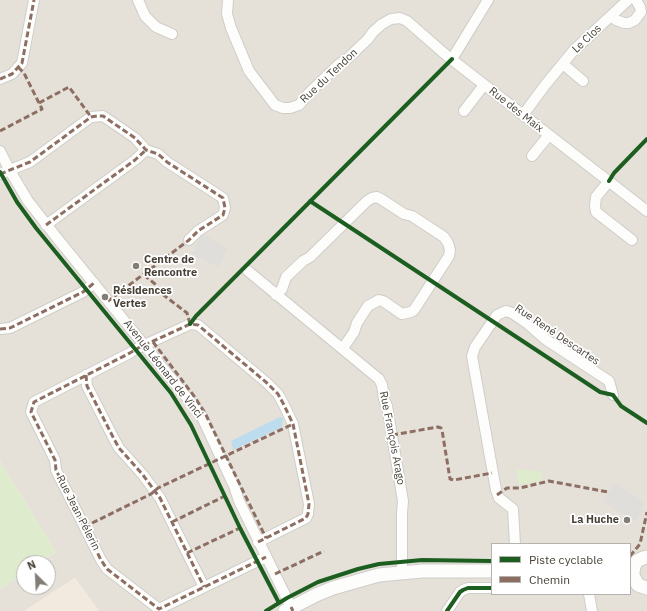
<!DOCTYPE html>
<html>
<head>
<meta charset="utf-8">
<style>
  body { margin:0 }
  #map { position:relative; width:647px; height:611px; overflow:hidden; background:#f1efec; font-family:"IBM Plex Sans",sans-serif }
  canvas { display:block }
  .legend { position:absolute; left:491px; top:543px; width:140px; height:52px; box-sizing:border-box; background:#fff; border:1px solid #b5b3af; margin:0; padding:5px 7px; list-style:none; font-size:12px; color:#474137 }
  .legend li { display:flex; align-items:center; gap:8px; height:20px }
  .legend b { width:20px; border:1px solid #b5b3af }
  .north { position:absolute; left:16px; top:555px; width:40px; height:40px; box-sizing:border-box; background:#fff; border:1px solid #b5b3af; border-radius:50%; rotate:336deg; font-size:11px; font-weight:700; line-height:16px; text-align:center; color:#474137 }
  .north::after { content:''; display:block; margin:auto; width:14px; height:18px; background:#827e76; clip-path:polygon(50% 0,100% 100%,50% 72%,0 100%) }
</style>
</head>
<body>
<div id="map">
<canvas width="647" height="611"></canvas>
<ul class="legend">
<li><b style="height:5px;background:#1b5e20"></b>Piste cyclable</li>
<li><b style="height:5px;background:#8d6e63"></b>Chemin</li>
</ul>
<div class="north">N</div>
</div>
<script>
const context = document.querySelector('canvas').getContext('2d');
context.lineJoin = 'round';
function fill(path, color) { context.fillStyle = color; context.fill(path, 'evenodd'); }
const shape = rows => new Path2D(rows.map(r => 'M' + r).join(''));
function stroke(path, color, width, dash) { context.strokeStyle = color; context.lineWidth = width; context.lineCap = dash ? 'butt' : 'round'; context.setLineDash(dash || []); context.stroke(path); }
function label(font, color, halo, rows, align = 'center') {
  context.font = font + ' "IBM Plex Sans",sans-serif'; context.lineWidth = 3.5; context.setLineDash([]); context.textBaseline = 'middle'; context.strokeStyle = halo; context.fillStyle = color; for (const [text, x, y, turn = 0] of rows) {
    context.save(); context.translate(x, y); context.rotate((+turn || 0) * Math.PI / 180); context.textAlign = isNaN(turn) ? turn : align; if (halo) context.strokeText(text, 0, 0); context.fillText(text, 0, 0); context.restore();
  }
}
fill(shape([
  [0,0,647,0,647,611,99,611,75,578,24,611,0,611,0,589,24,573,24,587,48,587,48,563,39,563,56,552,0,461],
  [492,544,630,544,630,594,492,594]
]), '#e5e1d9');
fill(shape([
  [75,578,99,611,24,611]
]), '#f3eadf');
fill(shape([
  [0,461,56,552,39,563,24,563,24,573,0,589],
  [516,469,542,472,543,480,519,485]
]), '#dfebcd');
fill(shape([
  [202,234,228,248,218,267,192,254],
  [615,483,645,503,641,508,643,510,635,522,603,501]
]), '#e0dedb');
fill(shape([
  [280,417,283,418,282,427,233,450,231,441]
]), '#bddcee');
const minor = shape([
  [138,0,145,16,156,27,172,34],
  [228,0,227,14,231,28,249,71,275,105,283,108,290,108,299,105,309,93,338,65,348,58,368,39,373,32,382,24,391,19,400,18,407,21,446,55,647,211],
  [612,16,616,20,624,23,629,23,635,20,641,12,640,7,636,0],
  [452,59,488,0],
  [563,64,583,81],
  [0,79,12,74,22,63,34,0],
  [464,111,484,85],
  [523,115,546,84,574,50,628,0],
  [0,151,9,169,28,201,57,238,201,415,234,486,239,501,293,611],
  [532,156,549,135],
  [0,174,30,162,91,117,103,116,135,138,146,150,158,154,167,162,223,198,225,208,223,215,198,231,189,240],
  [609,181,596,197,595,206,596,212,632,240],
  [46,225,135,160,146,150],
  [248,271,379,379,382,385,384,399,387,406,403,501,402,513,402,572],
  [276,295,282,289,286,277,303,261,310,257,367,201,372,198,377,197,381,199,404,214,412,216,444,237,448,243,450,250,449,256,414,310,411,312,402,314,383,301,379,300,368,306,357,323,354,332,343,348],
  [0,329,10,328,83,292,94,283],
  [86,375,87,386,114,439,119,448,143,475,160,498,204,587],
  [258,542,306,518,308,514,309,504,293,424,284,405,278,394,267,383,198,325,190,324,184,327,140,347,128,354,34,402,31,412,55,460,56,470,101,560,107,569,159,609,266,557],
  [515,544,513,509,499,498,496,490,472,356,475,347,497,315,506,311,512,313,528,324,545,339,609,381,613,395],
  [589,594,592,611],
  [447,611,460,592,463,590,468,588,492,588]
]);
const tertiary = shape([
  [647,557,643,558,637,561,634,566,633,572,633,576,638,585,647,588],
  [285,611,316,595,333,588,379,575,422,571,492,571]
]);
stroke(minor, '#cfcdc9', 12);
stroke(tertiary, '#cfcdc9', 15);
stroke(minor, '#fdfdfc', 10);
stroke(tertiary, '#fdfdfc', 13);
stroke(shape([
  [0,79,12,74,22,63,34,0],
  [39,103,69,87,91,117],
  [0,131,42,109,24,73,19,68],
  [0,174,30,162,91,117,97,116,103,116,135,138,146,150,158,154,167,162,223,198,225,208,223,215,198,231,189,240,108,301],
  [46,225,135,160,146,150],
  [144,275,155,284,161,293,187,313,190,324],
  [0,329,10,328,83,292,94,283],
  [153,342,194,396,205,413,266,538],
  [86,375,87,386,114,439,119,448,143,475,160,498,204,587],
  [392,435,438,427,441,428,442,430,450,479,454,480,492,473],
  [497,495,507,488,520,488,549,481,608,492],
  [172,522,225,496],
  [84,527,151,494,158,488,293,424],
  [258,542,306,518,308,514,309,504,293,424,284,405,278,394,267,383,198,325,190,324,184,327,140,347,128,354,34,402,31,412,55,460,56,470,101,560,107,569,159,609,266,557],
  [187,553,240,528],
  [630,556,640,544,647,512],
  [275,574,324,551],
  [291,607,293,611]
]), '#8d6e63', 3, [6, 3]);
stroke(shape([
  [0,172,17,202,36,228,171,393,191,425,240,528,279,603],
  [609,181,614,173,647,139],
  [310,201,600,392,613,395,621,406,647,423],
  [190,324,196,316,452,59],
  [266,611,287,598,318,582,358,569,379,564,422,560,492,561],
  [447,611,460,592,463,590,468,588,492,588]
]), '#1b5e20', 4);
for (const [x, y, r, color] of [
  [136,266,4,"#827e76"],
  [105,297,4,"#827e76"],
  [627,520,4,"#827e76"]
]) { const dot = new Path2D(); dot.arc(x, y, r, 0, 2 * Math.PI); context.fillStyle = color; context.fill(dot); stroke(dot, '#fff', 1.5); }
label('11px', '#474137', '#fff', [
  ["Le Clos",587,39,-44],
  ["Rue du Tendon",329,76,-43],
  ["Rue des Maix",516,110,38],
  ["Rue René Descartes",557,335,34],
  ["Avenue Léonard de Vinci",163,369,52],
  ["Rue François Arago",392,438,79],
  ["Rue Jean Pélerin",78,513,63]
]);
label('bold 11px', '#474137', '#fff', [
  ["Centre de",144,260],
  ["Rencontre",144,273],
  ["Résidences",113,291],
  ["Vertes",113,304],
  ["La Huche",619,520,"right"]
], 'left');
</script>
</body>
</html>
